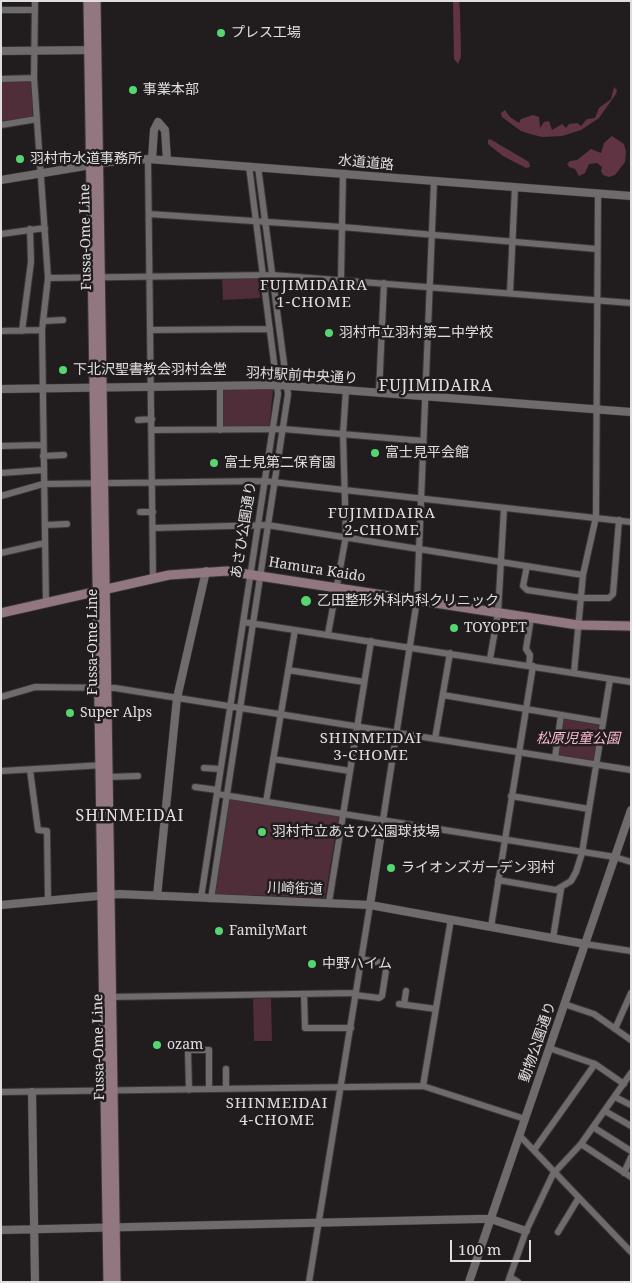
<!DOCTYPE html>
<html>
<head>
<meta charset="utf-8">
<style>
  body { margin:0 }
  #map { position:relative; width:632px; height:1283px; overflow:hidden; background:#211d1f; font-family:"Noto Serif",serif }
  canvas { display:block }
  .frame { position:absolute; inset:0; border:2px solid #e1dedf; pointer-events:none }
  .scale { position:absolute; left:450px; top:1240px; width:81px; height:22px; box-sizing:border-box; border:2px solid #e1dedf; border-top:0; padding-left:6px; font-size:15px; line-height:18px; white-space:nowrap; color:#e1dedf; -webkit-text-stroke:4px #211d1f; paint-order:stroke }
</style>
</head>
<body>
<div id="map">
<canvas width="632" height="1283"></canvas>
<div class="frame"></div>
<div class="scale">100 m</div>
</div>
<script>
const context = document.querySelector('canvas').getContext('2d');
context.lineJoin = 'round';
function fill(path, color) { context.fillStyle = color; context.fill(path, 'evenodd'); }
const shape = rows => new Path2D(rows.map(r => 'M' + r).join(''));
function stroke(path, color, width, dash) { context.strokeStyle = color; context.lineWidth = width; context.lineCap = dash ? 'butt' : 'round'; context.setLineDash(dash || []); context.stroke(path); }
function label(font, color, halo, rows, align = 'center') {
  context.font = font + ' "Noto Serif","Noto Sans JP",serif'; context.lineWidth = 5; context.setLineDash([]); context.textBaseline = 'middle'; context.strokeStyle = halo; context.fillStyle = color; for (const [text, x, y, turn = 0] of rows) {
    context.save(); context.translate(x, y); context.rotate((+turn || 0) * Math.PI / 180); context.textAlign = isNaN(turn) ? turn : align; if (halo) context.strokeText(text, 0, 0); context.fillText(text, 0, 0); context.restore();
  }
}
fill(shape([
  [1,80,32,82,33,118,1,123],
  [258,276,260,298,223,300,222,277],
  [221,390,273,390,269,429,222,427],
  [562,716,599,722,593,762,557,756],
  [226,797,339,813,325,898,213,894],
  [271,998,272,1041,254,1041,253,999]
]), '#4f2d39');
fill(shape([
  [453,1,459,1,460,11,461,57,458,64,454,59],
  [614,87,617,90,616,94,599,118,581,130,562,136,542,137,530,134,521,131,502,117,501,113,505,110,510,117,519,123,521,119,533,115,539,117,540,128,544,122,549,121,552,130,562,124,566,128,569,124,577,123,581,126,587,119,595,118,599,108,611,99],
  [612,136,624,144,626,152,625,162,615,175,609,177,603,175,601,171,602,167,597,163,589,164,585,173,579,176,575,169,569,167,567,164,570,161,577,160,591,149,601,153,604,143],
  [490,139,529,162,530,167,526,168,503,156,488,144,488,140]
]), '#613444');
const minor = shape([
  [35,1,34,78,48,278,42,330,46,603],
  [1,10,35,10],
  [1,79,34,78],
  [1,125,37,119],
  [148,159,153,578],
  [149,214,342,227,597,249],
  [1,234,45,228],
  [48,278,272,275,631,303],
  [341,280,343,173],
  [510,293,515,187],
  [43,321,63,320],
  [151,330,270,329],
  [1,331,42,330],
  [22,331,31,262,30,229],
  [220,386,220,430],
  [379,392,384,283],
  [138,420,152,419],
  [152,430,283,429,423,441],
  [1,446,43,445],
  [43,456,64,455],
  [1,473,43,470],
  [1,496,43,484,264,481,631,522],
  [140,512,153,512],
  [45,525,67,524],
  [153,528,267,525,583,575],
  [1,553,45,543],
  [527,566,523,586,527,590,581,598,609,598,613,594,619,520],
  [243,622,631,682],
  [328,634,346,536,343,434,346,390],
  [490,659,498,613,504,508],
  [529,666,530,655,526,649,531,618],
  [288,670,364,682],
  [574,673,583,575,596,517,598,194],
  [443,695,603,722],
  [1,697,35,687,115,688,631,770],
  [435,739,450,653],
  [555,758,561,715],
  [273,759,350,771],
  [204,768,220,769],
  [30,770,38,830,47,831,48,900],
  [1,771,104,765],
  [108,777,138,776],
  [195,787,217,790],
  [217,794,615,857,631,862],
  [511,796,589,809],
  [266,802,295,630],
  [383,820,417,600,434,181],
  [498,880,556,890,571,881,576,872,582,853,610,679],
  [201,898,278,394,249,166],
  [211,899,288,394,258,167],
  [329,902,371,641],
  [491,927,533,666],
  [553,938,561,889],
  [585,944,631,951],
  [304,994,305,1028,351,1028],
  [355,995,379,998,382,996,387,964,361,959],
  [109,997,356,993],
  [399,1004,436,1009],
  [564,1004,594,1014,631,1040],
  [404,1005,406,991],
  [615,1029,631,993],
  [549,1048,595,1064,624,1084],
  [423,1086,451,919],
  [226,1089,226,1069],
  [189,1090,188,1050,209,1050,209,1089],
  [1,1092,423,1086,525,1119],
  [615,1097,631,1105],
  [605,1111,631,1126],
  [593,1127,631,1151],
  [520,1136,631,1252],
  [581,1144,631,1177],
  [534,1150,595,1064],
  [624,1173,631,1157],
  [558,1232,578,1199],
  [510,1277,518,1282],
  [309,1282,370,905],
  [508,1282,526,1231,553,1174,581,1144,631,1073]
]);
const tertiary = shape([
  [1,51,94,50],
  [152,159,154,130,158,122,165,130,167,160],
  [1,180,109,162,148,159,631,196],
  [1,389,278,385,631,412],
  [157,896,177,698,206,571],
  [1,905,119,894,370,905,585,944],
  [370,905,383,820],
  [32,1092,35,1282],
  [1,1230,478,1219,491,1219,526,1231],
  [469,1282,631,810]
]);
const secondary = shape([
  [88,1,108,1282],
  [96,1,116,1282],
  [1,613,169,575,227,571,578,625,631,626]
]);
stroke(minor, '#3a3738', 8);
stroke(tertiary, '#3a3738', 9);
stroke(secondary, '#3a3738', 11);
stroke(minor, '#6f6a6c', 6);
stroke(tertiary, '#6f6a6c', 8);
stroke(secondary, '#927780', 9);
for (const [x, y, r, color] of [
  [221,33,5,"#56d671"],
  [133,90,5,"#56d671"],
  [20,159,5,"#56d671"],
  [329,333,5,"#56d671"],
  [63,370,5,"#56d671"],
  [375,453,5,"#56d671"],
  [214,463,5,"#56d671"],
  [306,601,6,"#56d671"],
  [454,628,5,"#56d671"],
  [70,713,5,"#56d671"],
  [262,832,5,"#56d671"],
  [391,868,5,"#56d671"],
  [219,931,5,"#56d671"],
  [312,964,5,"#56d671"],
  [157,1045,5,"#56d671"]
]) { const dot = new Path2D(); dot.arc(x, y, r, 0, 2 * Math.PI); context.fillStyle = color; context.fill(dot); stroke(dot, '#211d1f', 2); }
label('14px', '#e1dedf', '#211d1f', [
  ["プレス工場",231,33],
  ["事業本部",143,90],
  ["羽村市水道事務所",30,159],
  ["羽村市立羽村第二中学校",339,333],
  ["下北沢聖書教会羽村会堂",73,370],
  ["富士見平会館",385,453],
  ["富士見第二保育園",224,463],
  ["乙田整形外科内科クリニック",317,601],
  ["TOYOPET",464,628],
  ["Super Alps",80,713],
  ["羽村市立あさひ公園球技場",272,832],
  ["ライオンズガーデン羽村",401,868],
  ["FamilyMart",229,931],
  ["中野ハイム",322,964],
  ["ozam",167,1045]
], 'left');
label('14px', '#e1dedf', '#211d1f', [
  ["水道道路",366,163,5],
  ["Fussa-Ome Line",86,237,-91],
  ["羽村駅前中央通り",302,376,3],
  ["あさひ公園通り",244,530,-81],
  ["Hamura Kaido",317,570,9],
  ["Fussa-Ome Line",93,642,-90],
  ["川崎街道",295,889,2],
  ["動物公園通り",538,1042,-71],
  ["Fussa-Ome Line",99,1047,-91]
]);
label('italic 14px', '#febdd2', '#211d1f', [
  ["松原児童公園",578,739]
]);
context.letterSpacing = '1px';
label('15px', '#e4dee0', '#211d1f', [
  ["FUJIMIDAIRA",314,286],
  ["1-CHOME",314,303],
  ["FUJIMIDAIRA",382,514],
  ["2-CHOME",382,531],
  ["SHINMEIDAI",371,739],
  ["3-CHOME",371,756],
  ["SHINMEIDAI",277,1104],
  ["4-CHOME",277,1121]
]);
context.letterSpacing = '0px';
context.letterSpacing = '1px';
label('16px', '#e4dee0', '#211d1f', [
  ["FUJIMIDAIRA",436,386],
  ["SHINMEIDAI",130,816]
]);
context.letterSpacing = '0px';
</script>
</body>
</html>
